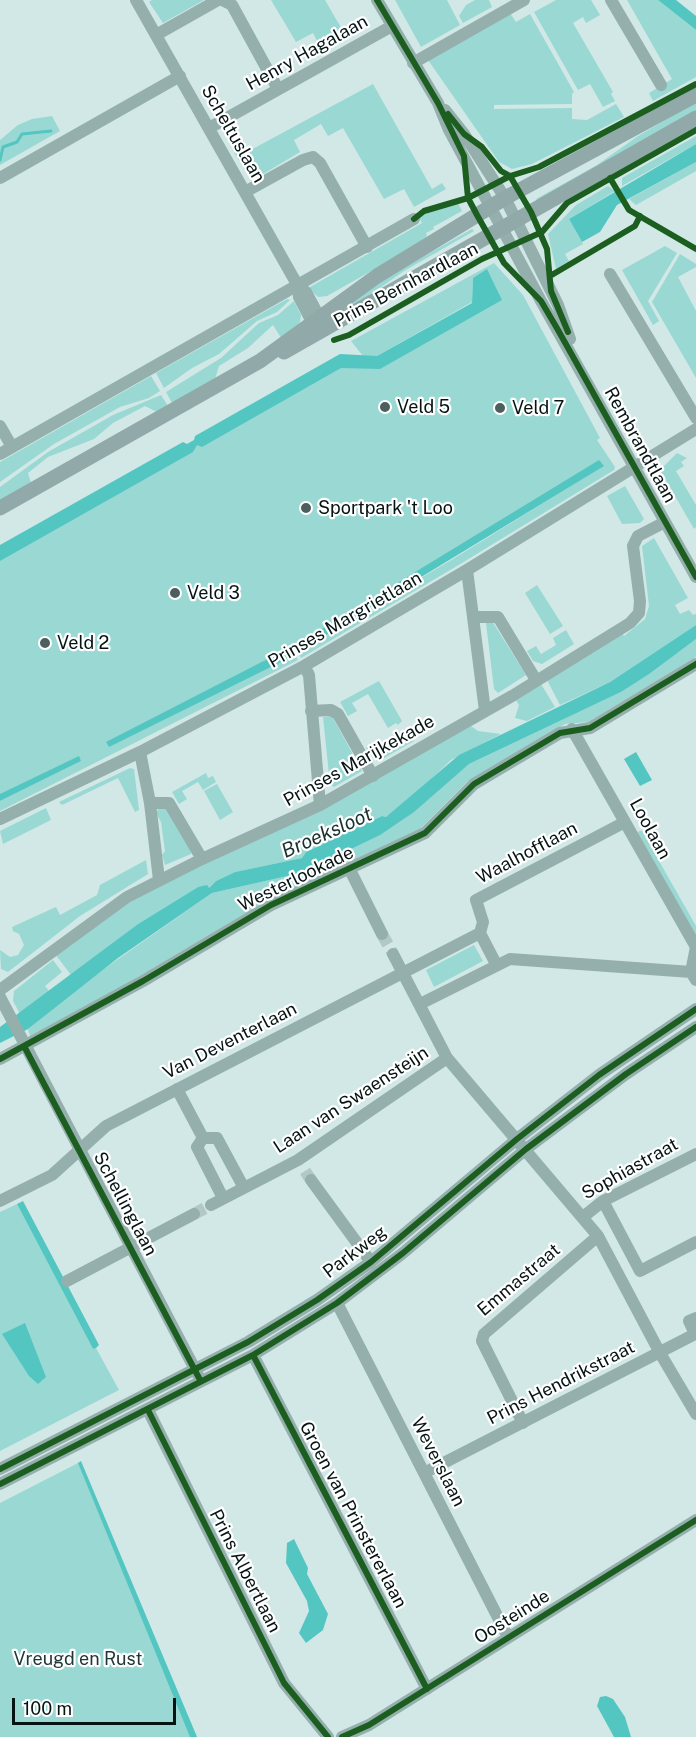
<!DOCTYPE html>
<html>
<head>
<meta charset="utf-8">
<style>
  body { margin:0 }
  #map { position:relative; width:696px; height:1737px; overflow:hidden; background:#d1e8e6; font-family:"Public Sans",sans-serif }
  canvas { display:block }
  .scale { position:absolute; left:12px; top:1698px; width:164px; height:27px; box-sizing:border-box; border:3px solid #051413; border-top:0; padding-left:8px; font-size:18px; line-height:21px; white-space:nowrap; color:#051413; -webkit-text-stroke:4px #fff; paint-order:stroke }
</style>
</head>
<body>
<div id="map">
<canvas width="696" height="1737"></canvas>
<div class="scale">100 m</div>
</div>
<script>
const context = document.querySelector('canvas').getContext('2d');
context.lineJoin = 'round';
function fill(path, color) { context.fillStyle = color; context.fill(path, 'evenodd'); }
const shape = rows => new Path2D(rows.map(r => 'M' + r).join(''));
function stroke(path, color, width, dash) { context.strokeStyle = color; context.lineWidth = width; context.lineCap = dash ? 'butt' : 'round'; context.setLineDash(dash || []); context.stroke(path); }
function label(font, color, halo, rows, align = 'center') {
  context.font = font + ' "Public Sans",sans-serif'; context.lineWidth = 4.5; context.setLineDash([]); context.textBaseline = 'middle'; context.strokeStyle = halo; context.fillStyle = color; for (const [text, x, y, turn = 0] of rows) {
    context.save(); context.translate(x, y); context.rotate((+turn || 0) * Math.PI / 180); context.textAlign = isNaN(turn) ? turn : align; if (halo) context.strokeText(text, 0, 0); context.fillText(text, 0, 0); context.restore();
  }
}
fill(shape([
  [152,0,204,0,163,23,149,2],
  [271,0,325,0,347,38,323,52,313,33,296,42],
  [395,0,447,0,460,25,421,47],
  [475,0,489,0,492,7,463,23,459,16,466,5],
  [556,0,591,0,600,15,586,23,583,17,573,23,613,92,611,94,615,101,603,107,590,84,578,90,534,12],
  [627,0,658,0,696,30,696,77,653,101,649,93,672,79],
  [510,13,516,22,530,14,574,92,572,94,572,104,494,105,494,109,572,108,572,119,587,120,616,104,624,117,532,164,512,169,499,162,428,60],
  [373,84,432,189,442,183,446,189,414,207,404,189,384,199,343,128,328,136,321,124,294,140,300,152,255,179,249,178,253,176,250,169,245,171,232,149,240,145,247,152],
  [696,102,696,112,538,201,536,199,597,165,638,136],
  [52,116,60,131,0,165,0,140,18,125,32,119],
  [696,136,696,144,622,186,622,178],
  [696,162,696,171,636,205,629,199],
  [608,186,615,191,569,219,583,244,565,254,569,261,556,269,548,234,576,205],
  [458,203,462,211,433,227,434,229,426,233,427,236,412,248,327,296,318,297,310,290,310,287,422,223,419,217,436,208],
  [472,229,474,231,404,271,334,320,327,315,359,293],
  [665,246,677,253,648,301,659,321,653,325,622,270],
  [680,254,696,264,696,267,678,277,696,311,696,378,652,302],
  [494,263,523,295,600,438,597,440,615,467,614,470,457,566,301,658,297,651,453,559,603,466,286,656,108,746,295,654,298,660,0,811,0,801,81,761,0,798,0,553,344,359,380,361,499,294,487,270,473,278,472,302,377,356,363,356,351,341],
  [287,299,290,300,277,312,257,321,219,354,192,368,164,388,156,373],
  [294,301,301,315,300,322,283,341,273,325,248,348,219,366,215,379,172,403,166,392,221,358,259,323,278,315],
  [151,376,160,391,149,398,120,407,54,444,0,482,0,462],
  [161,395,168,406,157,412,145,406,113,423,94,439,48,457,28,473,31,483,0,501,0,487,48,452,113,415],
  [677,453,687,458,681,462,684,466,676,471,696,505,696,527,694,529,660,470],
  [625,486,644,519,640,523,622,524,607,496],
  [654,538,688,598,675,605,680,614,689,610,693,615,696,614,696,625,610,682,560,705,547,680,622,633,624,636,645,619,649,606,642,546],
  [537,585,563,626,550,634,525,593],
  [492,621,526,675,498,693,494,689,486,623],
  [566,630,574,644,542,664,533,661,527,651,536,646,541,654,556,645,553,638],
  [696,639,696,657,588,722,565,724,467,782,420,829,259,905,116,990,30,1036,28,1029,84,983,212,893,301,873,443,785,469,764,621,692],
  [379,681,402,721,398,725,396,723,388,728,368,694,352,703,357,711,348,716,340,702],
  [541,684,555,707,527,721,515,718,519,705,515,699],
  [332,716,362,771,334,787,330,784,323,717],
  [471,726,478,731,501,734,451,760,407,802,386,817,382,816,306,852,302,858,235,872,216,881,209,888,198,887,138,924,71,975,55,954,119,908,151,889],
  [405,729,414,741,379,761,374,760,366,748,375,743,380,752,396,743,393,736],
  [130,768,134,769,139,810,135,812,118,778,62,805,59,802],
  [206,773,208,778,213,776,216,782,203,790,198,782,182,791,187,799,179,804,172,792],
  [217,784,233,812,220,820,204,791],
  [46,808,51,820,3,844,0,831],
  [159,808,166,808,191,851,191,854,165,865,162,855,165,851,161,822,156,813],
  [639,831,642,831,696,926,696,936,638,833],
  [146,860,148,874,80,916,8,972,1,969,0,950,10,957,18,955,24,945,19,934,13,931,12,927,56,907,60,915,97,895,100,885],
  [474,945,483,961,434,987,426,970],
  [53,960,62,972,45,986,50,992,20,1014,13,1001,14,991],
  [17,1204,93,1349,96,1348,119,1390,0,1451,0,1212],
  [80,1462,197,1737,0,1737,0,1503]
]), '#9ad8d4');
fill(shape([
  [658,0,676,0,696,16,696,30],
  [696,144,696,162,617,205,600,232,582,242,569,219],
  [487,269,502,300,380,369,341,368,202,447,197,445,193,452,0,561,0,545,183,442,187,444,194,440,195,436,340,354,377,356,472,303,473,278],
  [599,460,604,466,306,647,302,641],
  [696,625,696,639,649,674,621,692,469,764,414,812,380,835,301,873,212,893,118,958,28,1029,0,1043,0,1027,138,924,198,887,207,885,209,888,216,881,235,872,302,858,306,852,382,816,386,817,459,755,610,682],
  [285,650,289,658,109,747,106,742],
  [636,752,652,780,640,786,624,759],
  [79,756,81,761,0,801,0,794],
  [23,1201,99,1345,96,1348,93,1349,17,1204],
  [25,1323,46,1377,38,1384,29,1376,2,1334],
  [81,1461,197,1737,190,1737,78,1463],
  [294,1539,308,1568,307,1574,328,1614,323,1630,306,1643,299,1633,309,1611,307,1601,286,1563,287,1543],
  [606,1696,613,1699,625,1717,631,1737,614,1737,597,1706,600,1697]
]), '#54c6c2');
stroke(shape([
  [0,160,3,147,17,142,22,134,51,131]
]), '#54c6c2', 3);
stroke(shape([
  [382,934,393,954],
  [305,1171,311,1180],
  [194,1214,211,1205]
]), '#b2c8c6', 12, [12, 6]);
stroke(shape([
  [136,0,298,286,299,297,312,322,320,327],
  [222,0,232,5,278,89],
  [377,0,438,103,449,130,541,301,696,577],
  [611,0,661,85],
  [156,35,218,0],
  [413,63,524,0],
  [445,110,464,134,505,198,558,305,570,339],
  [209,128,392,26],
  [0,178,180,76],
  [245,192,303,160,313,157,320,163,367,247],
  [610,274,696,418],
  [298,286,306,292,323,324],
  [0,426,12,447],
  [0,454,414,219],
  [467,570,485,711],
  [474,617,498,617,536,680],
  [304,666,309,675,320,805],
  [311,711,331,710,338,714,373,776],
  [572,729,696,947],
  [140,752,150,803,159,880],
  [150,803,169,803,202,859],
  [0,819,140,752,304,666,467,570,696,429],
  [349,868,382,934],
  [480,933,483,922,476,900,625,822],
  [480,933,496,964],
  [696,947,691,972,696,980],
  [393,954,447,1058,598,1236,660,1353,696,1414],
  [0,990,127,897,202,859,320,805,512,696,630,623,639,613,640,601,633,546,638,536,665,522],
  [0,997,198,1375],
  [420,1004,510,959,691,972],
  [0,1059,143,981,271,905,425,833,474,784,560,733,590,728,696,664],
  [177,1089,203,1138],
  [311,1180,371,1262],
  [223,1198,197,1147,203,1138,217,1138,244,1188],
  [0,1201,52,1175,106,1126,480,933],
  [603,1201,640,1271,696,1242],
  [211,1205,298,1160,447,1058],
  [583,1217,603,1201,696,1154],
  [67,1281,194,1214],
  [337,1303,508,1637],
  [253,1355,427,1689],
  [148,1410,284,1683,328,1737],
  [523,1423,482,1341,484,1334,598,1236],
  [0,1469,248,1342,317,1300,371,1262,517,1139,599,1075,696,1009],
  [424,1473,695,1334,689,1321,696,1318],
  [0,1484,253,1355,337,1303,403,1253,526,1149,626,1074,696,1027],
  [342,1737,369,1725,696,1520]
]), '#95afad', 12);
stroke(shape([
  [284,352,696,118],
  [0,508,260,361,377,276,505,198,696,95]
]), '#91aaa9', 15);
stroke(shape([
  [377,0,438,103,464,156,468,198,477,215,504,263,541,301,558,330,696,577],
  [448,114,464,134,482,147,501,171,510,176,531,212,547,249,551,291,568,332],
  [610,178,629,210,696,249],
  [414,219,424,211,468,198,510,176,539,167,696,84],
  [550,276,635,226,640,216],
  [334,340,349,335,482,259,542,232,567,203,696,130],
  [24,1046,199,1378],
  [0,1059,143,981,271,905,425,833,474,784,560,733,590,728,696,664],
  [253,1355,427,1689],
  [148,1410,284,1683,328,1737],
  [0,1469,248,1342,317,1300,371,1262,517,1139,599,1075,696,1009],
  [0,1484,253,1355,337,1303,403,1253,526,1149,626,1074,696,1027],
  [342,1737,369,1725,696,1520]
]), '#1b5e20', 6);
for (const [x, y, r, color] of [
  [385,407,6,"#4c5e5d"],
  [500,408,6,"#4c5e5d"],
  [306,508,6,"#4c5e5d"],
  [175,593,6,"#4c5e5d"],
  [45,643,6,"#4c5e5d"]
]) { const dot = new Path2D(); dot.arc(x, y, r, 0, 2 * Math.PI); context.fillStyle = color; context.fill(dot); stroke(dot, '#fff', 2); }
label('18px', '#051413', '#fff', [
  ["Henry Hagalaan",307,53,-29],
  ["Scheltuslaan",233,134,60],
  ["Prins Bernhardlaan",406,285,-28],
  ["Rembrandtlaan",640,445,61],
  ["Prinses Margrietlaan",345,620,-30],
  ["Prinses Marijkekade",359,761,-29],
  ["Loolaan",650,829,61],
  ["Waalhofflaan",527,853,-28],
  ["Westerlookade",296,879,-26],
  ["Van Deventerlaan",230,1041,-27],
  ["Laan van Swaensteijn",351,1100,-33],
  ["Sophiastraat",630,1169,-29],
  ["Schellinglaan",125,1204,62],
  ["Parkweg",355,1252,-37],
  ["Emmastraat",519,1280,-40],
  ["Prins Hendrikstraat",561,1383,-27],
  ["Weverslaan",438,1462,63],
  ["Groen van Prinstererlaan",353,1515,62],
  ["Prins Albertlaan",245,1571,63],
  ["Oosteinde",512,1617,-32]
]);
label('18px', '#051413', '#fff', [
  ["Veld 5",397,407],
  ["Veld 7",512,408],
  ["Sportpark 't Loo",318,508],
  ["Veld 3",187,593],
  ["Veld 2",57,643]
], 'left');
label('18px', '#203736', '#fff', [
  ["Vreugd en Rust",78,1659]
]);
label('italic 20px', '#1a3130', '#fff', [
  ["Broeksloot",327,833,-24]
]);
</script>
</body>
</html>
